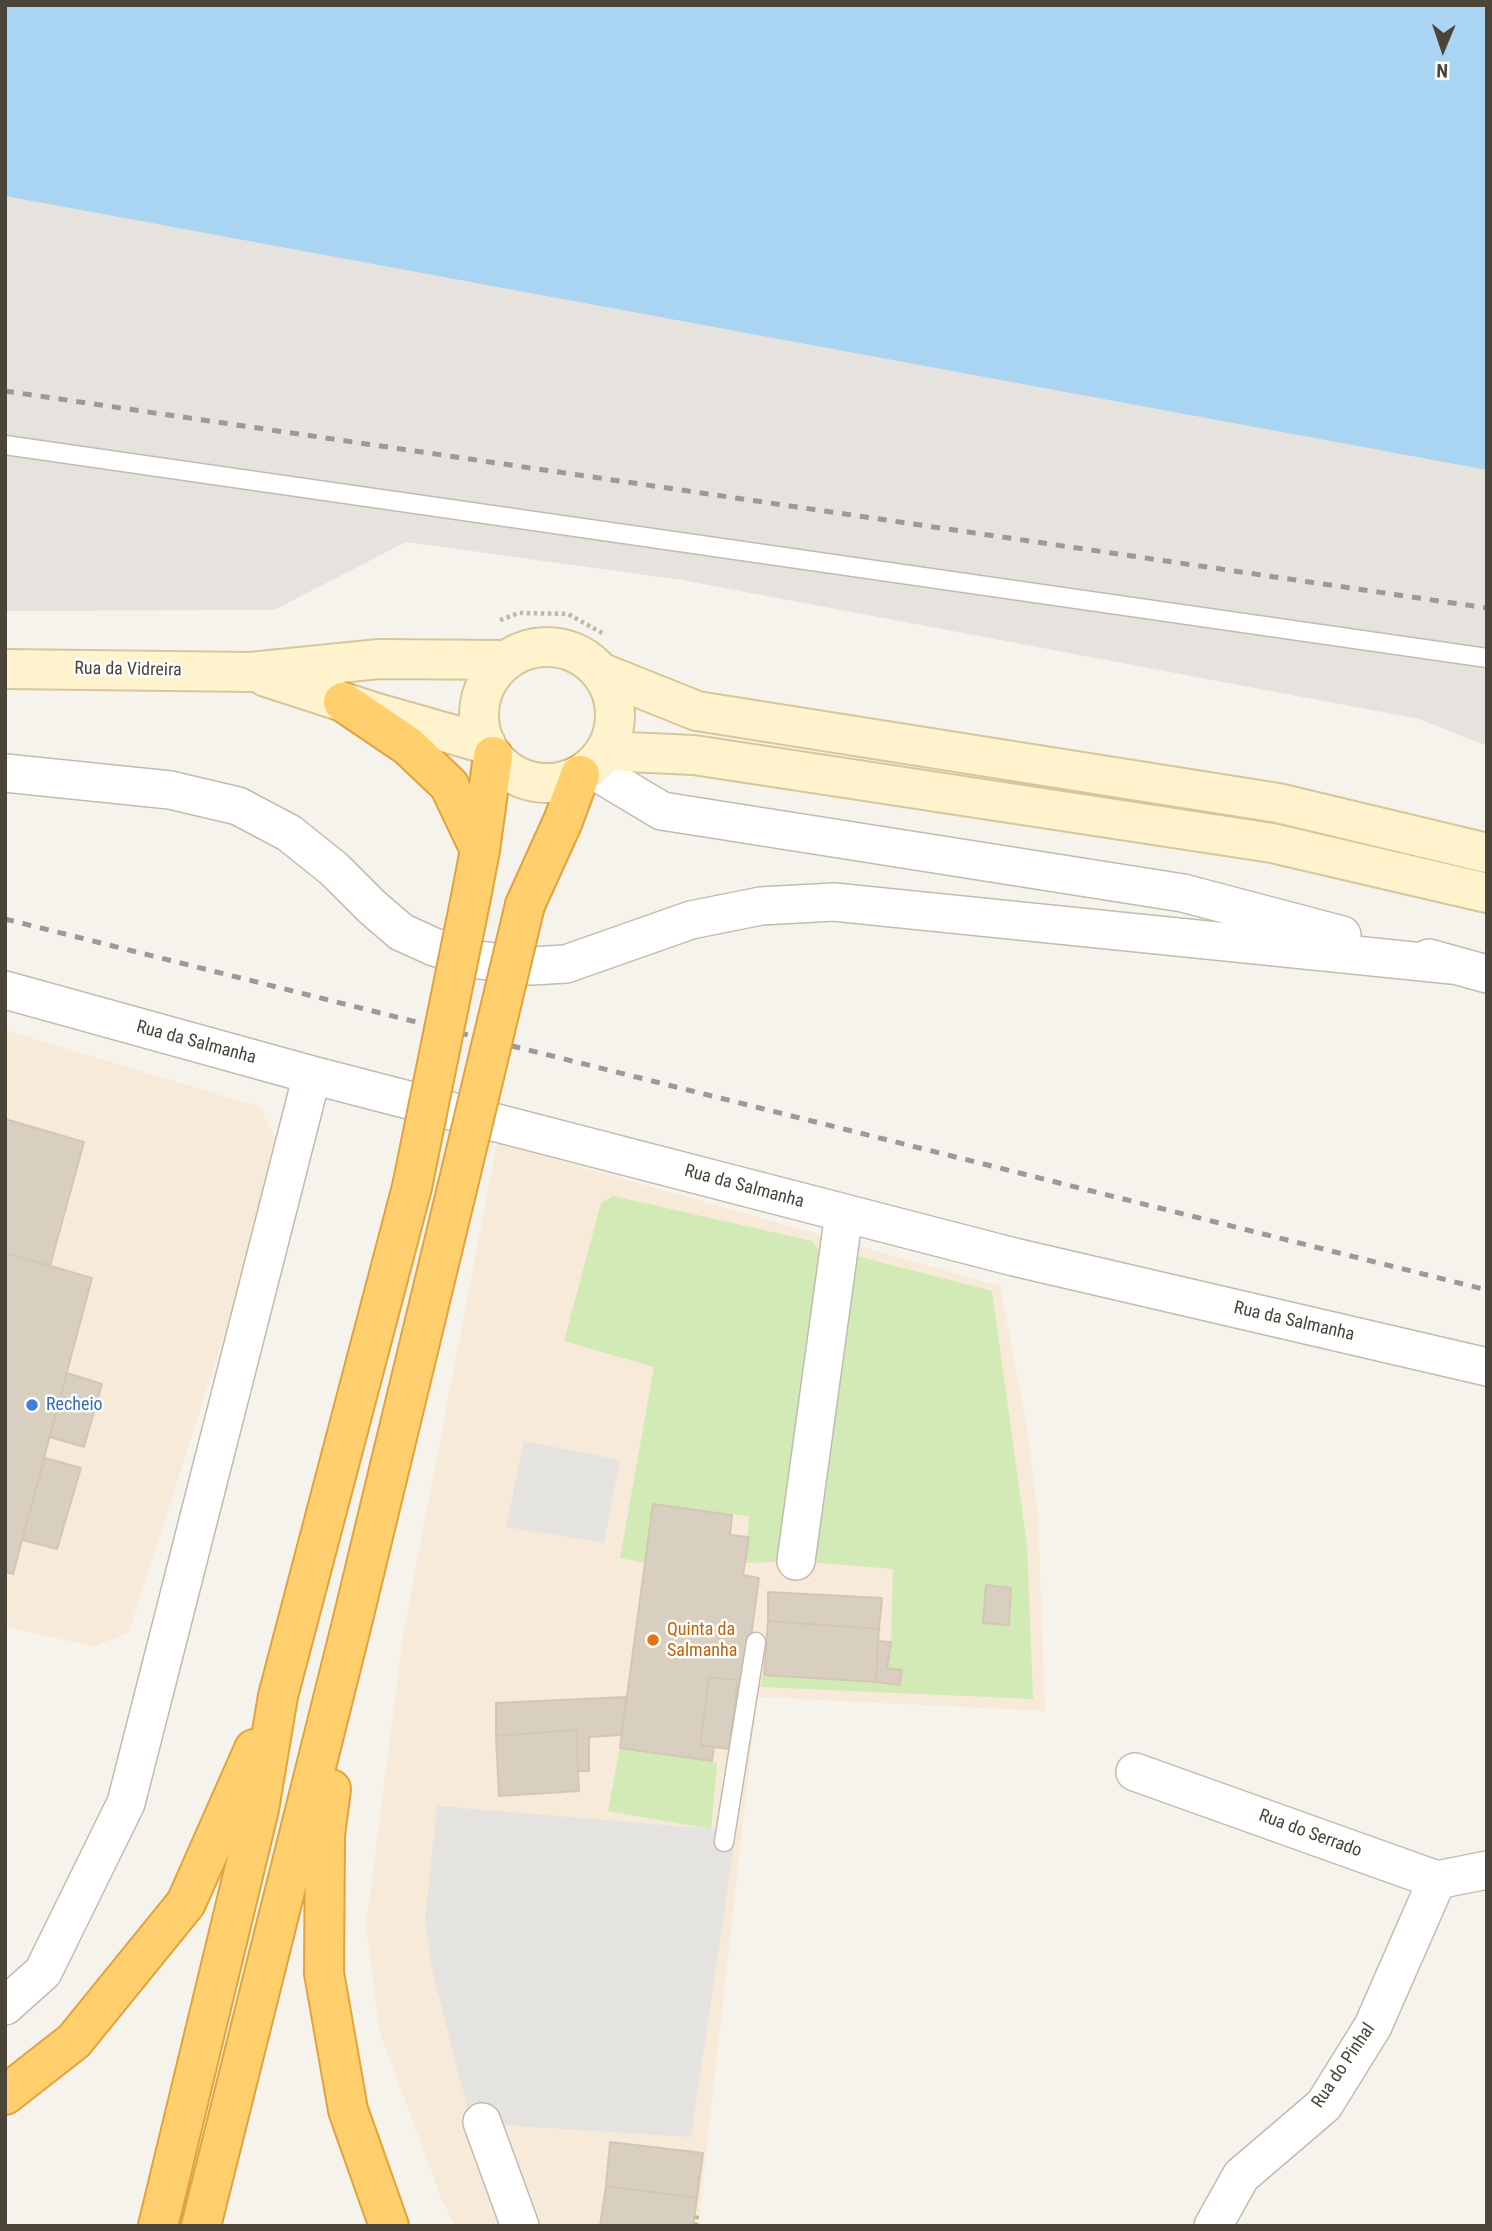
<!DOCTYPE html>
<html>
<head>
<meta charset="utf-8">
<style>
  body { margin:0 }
  #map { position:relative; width:1492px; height:2231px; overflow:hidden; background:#f6f3ec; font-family:"Roboto Condensed",sans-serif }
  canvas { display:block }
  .frame { position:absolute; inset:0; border:7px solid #4b4439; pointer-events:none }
  .north { position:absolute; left:1408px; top:14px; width:70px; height:70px; -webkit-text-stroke:5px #fff; paint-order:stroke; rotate:182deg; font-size:19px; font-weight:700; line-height:28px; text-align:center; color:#4b4439 }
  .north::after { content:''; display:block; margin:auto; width:24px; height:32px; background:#4b4439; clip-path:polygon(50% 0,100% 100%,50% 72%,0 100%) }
</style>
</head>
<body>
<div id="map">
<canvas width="1492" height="2231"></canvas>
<div class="frame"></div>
<div class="north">N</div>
</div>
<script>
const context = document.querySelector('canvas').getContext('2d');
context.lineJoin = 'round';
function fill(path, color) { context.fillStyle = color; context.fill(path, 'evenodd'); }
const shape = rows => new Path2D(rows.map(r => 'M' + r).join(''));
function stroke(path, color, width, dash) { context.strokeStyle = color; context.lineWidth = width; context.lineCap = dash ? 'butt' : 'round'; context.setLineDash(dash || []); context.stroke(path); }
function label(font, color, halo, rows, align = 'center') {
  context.font = font + ' "Roboto Condensed",sans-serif'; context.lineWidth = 5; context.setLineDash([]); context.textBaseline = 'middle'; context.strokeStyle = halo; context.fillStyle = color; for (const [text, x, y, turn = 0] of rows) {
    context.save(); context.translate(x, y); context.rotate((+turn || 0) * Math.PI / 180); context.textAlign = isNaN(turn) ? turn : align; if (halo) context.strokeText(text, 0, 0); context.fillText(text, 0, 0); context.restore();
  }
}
fill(shape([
  [5,1030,260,1107,280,1149,227,1326,129,1632,94,1647,5,1626],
  [497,1143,1000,1286,1027,1427,1038,1518,1045,1711,757,1697,698,2226,455,2226,442,2200,380,2033,366,1927,403,1635]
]), '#f7ead8');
fill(shape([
  [5,196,1487,470,1487,746,1419,719,682,580,406,542,274,610,5,611]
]), '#e6e2dd');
fill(shape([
  [613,1196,812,1241,821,1254,849,1254,992,1291,1027,1545,1033,1699,761,1687,762,1677,764,1675,900,1685,902,1670,887,1668,891,1642,893,1569,796,1561,745,1563,749,1516,653,1504,645,1563,620,1558,654,1367,564,1341,601,1203],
  [620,1748,712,1761,717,1764,711,1829,608,1811]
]), '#d2eab5');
fill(shape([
  [524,1441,620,1460,604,1543,506,1527],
  [437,1806,736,1831,691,2137,501,2125,473,2128,433,1974,425,1920]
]), '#e5e3e0');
fill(shape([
  [5,5,1487,5,1487,470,5,196]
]), '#a9d4f2');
const building = shape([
  [5,1119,84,1142,50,1266,5,1253,5,1119],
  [5,1253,92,1278,13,1574,5,1572,5,1253],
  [67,1373,102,1384,84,1447,50,1437,67,1373],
  [45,1458,81,1468,57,1549,22,1540,45,1458],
  [653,1504,732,1515,730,1535,749,1537,743,1575,759,1578,745,1681,709,1677,700,1745,714,1747,712,1761,620,1748,653,1504],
  [986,1585,1011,1588,1009,1625,983,1623,986,1585],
  [768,1592,882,1598,879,1629,768,1621,768,1592],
  [768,1621,879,1629,876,1682,764,1675,768,1621],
  [878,1641,891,1642,887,1668,902,1670,900,1685,876,1682,878,1641],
  [709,1677,738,1680,729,1749,700,1745,709,1677],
  [626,1697,621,1735,589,1737,589,1771,578,1771,576,1730,496,1736,496,1703,626,1697],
  [576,1730,579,1791,499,1796,496,1736,576,1730],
  [610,2142,703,2153,697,2198,606,2186,610,2142],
  [606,2186,697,2198,693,2226,600,2226,606,2186]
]);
fill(building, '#d8cfc1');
stroke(building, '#d3c7b4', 2);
const lane = shape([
  [5,445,1487,658],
  [724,1842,756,1642]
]);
const street = shape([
  [590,768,662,811,1183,893,1342,935],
  [5,773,170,790,238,806,289,833,334,869,372,907,401,932,434,947,479,960,530,966,566,964,691,920,761,906,834,902,1452,965],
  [1429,958,1487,974],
  [5,990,312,1075,1014,1257,1487,1367],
  [796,1561,844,1213],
  [1135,1772,1437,1880,1487,1870],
  [5,2006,43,1972,126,1803,312,1075],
  [482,2122,520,2226],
  [1213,2226,1241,2176,1324,2105,1373,2026,1437,1880]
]);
const secondary = shape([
  '479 715a68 68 0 1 1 136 0a68 68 0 1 1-136 0Z',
  [5,669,251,672,379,659,506,660],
  [602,673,697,711,1278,803,1487,853],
  [266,677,377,713,486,744],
  [606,751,694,755,1272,843,1487,893]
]);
const highway = shape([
  [343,702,408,746,449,785,480,850],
  [471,897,480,850,493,756],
  [525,905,563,821,580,775],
  [331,1789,325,1835,324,1973,348,2110,389,2226],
  [5,2095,74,2041,186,1903,254,1749],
  [158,2226,259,1809,278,1696,412,1187],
  [201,2226,352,1623,456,1193]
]);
stroke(lane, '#c2bbae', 21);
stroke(street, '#c2bbae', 40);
stroke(secondary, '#d6c79b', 42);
stroke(highway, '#e0a43c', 42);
stroke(shape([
  [500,620,519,613,568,614,604,634],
  [696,2226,697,2213]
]), '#c4b79f', 4.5, [3.5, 3.5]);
stroke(lane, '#fff', 18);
stroke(street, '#fff', 37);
stroke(secondary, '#fff3cd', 38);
stroke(highway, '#ffcf6e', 38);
stroke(shape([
  [5,391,1487,608],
  [5,919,1487,1290]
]), '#9a9a9a', 5, [9, 9]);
const highwayBridge = shape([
  [412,1187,471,897],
  [456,1193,525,905]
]);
stroke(highwayBridge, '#e0a43c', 42, []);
stroke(highwayBridge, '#ffcf6e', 38);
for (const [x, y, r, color] of [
  [32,1405,7,"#3f7fe0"],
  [653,1640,7,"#e8710a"]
]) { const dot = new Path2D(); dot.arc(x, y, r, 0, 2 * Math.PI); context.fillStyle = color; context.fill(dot); stroke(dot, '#fff', 2.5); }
label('18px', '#4b4439', '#fff', [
  ["Rua da Vidreira",128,670,1],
  ["Rua da Salmanha",196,1043,15],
  ["Rua da Salmanha",744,1187,15],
  ["Rua da Salmanha",1294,1322,13],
  ["Rua do Serrado",1310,1834,20],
  ["Rua do Pinhal",1344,2066,-56]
]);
label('18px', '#366cbe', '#fff', [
  ["Recheio",46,1405]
], 'left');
label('18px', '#c56008', '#fff', [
  ["Quinta da",667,1630],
  ["Salmanha",667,1651]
], 'left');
</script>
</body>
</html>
